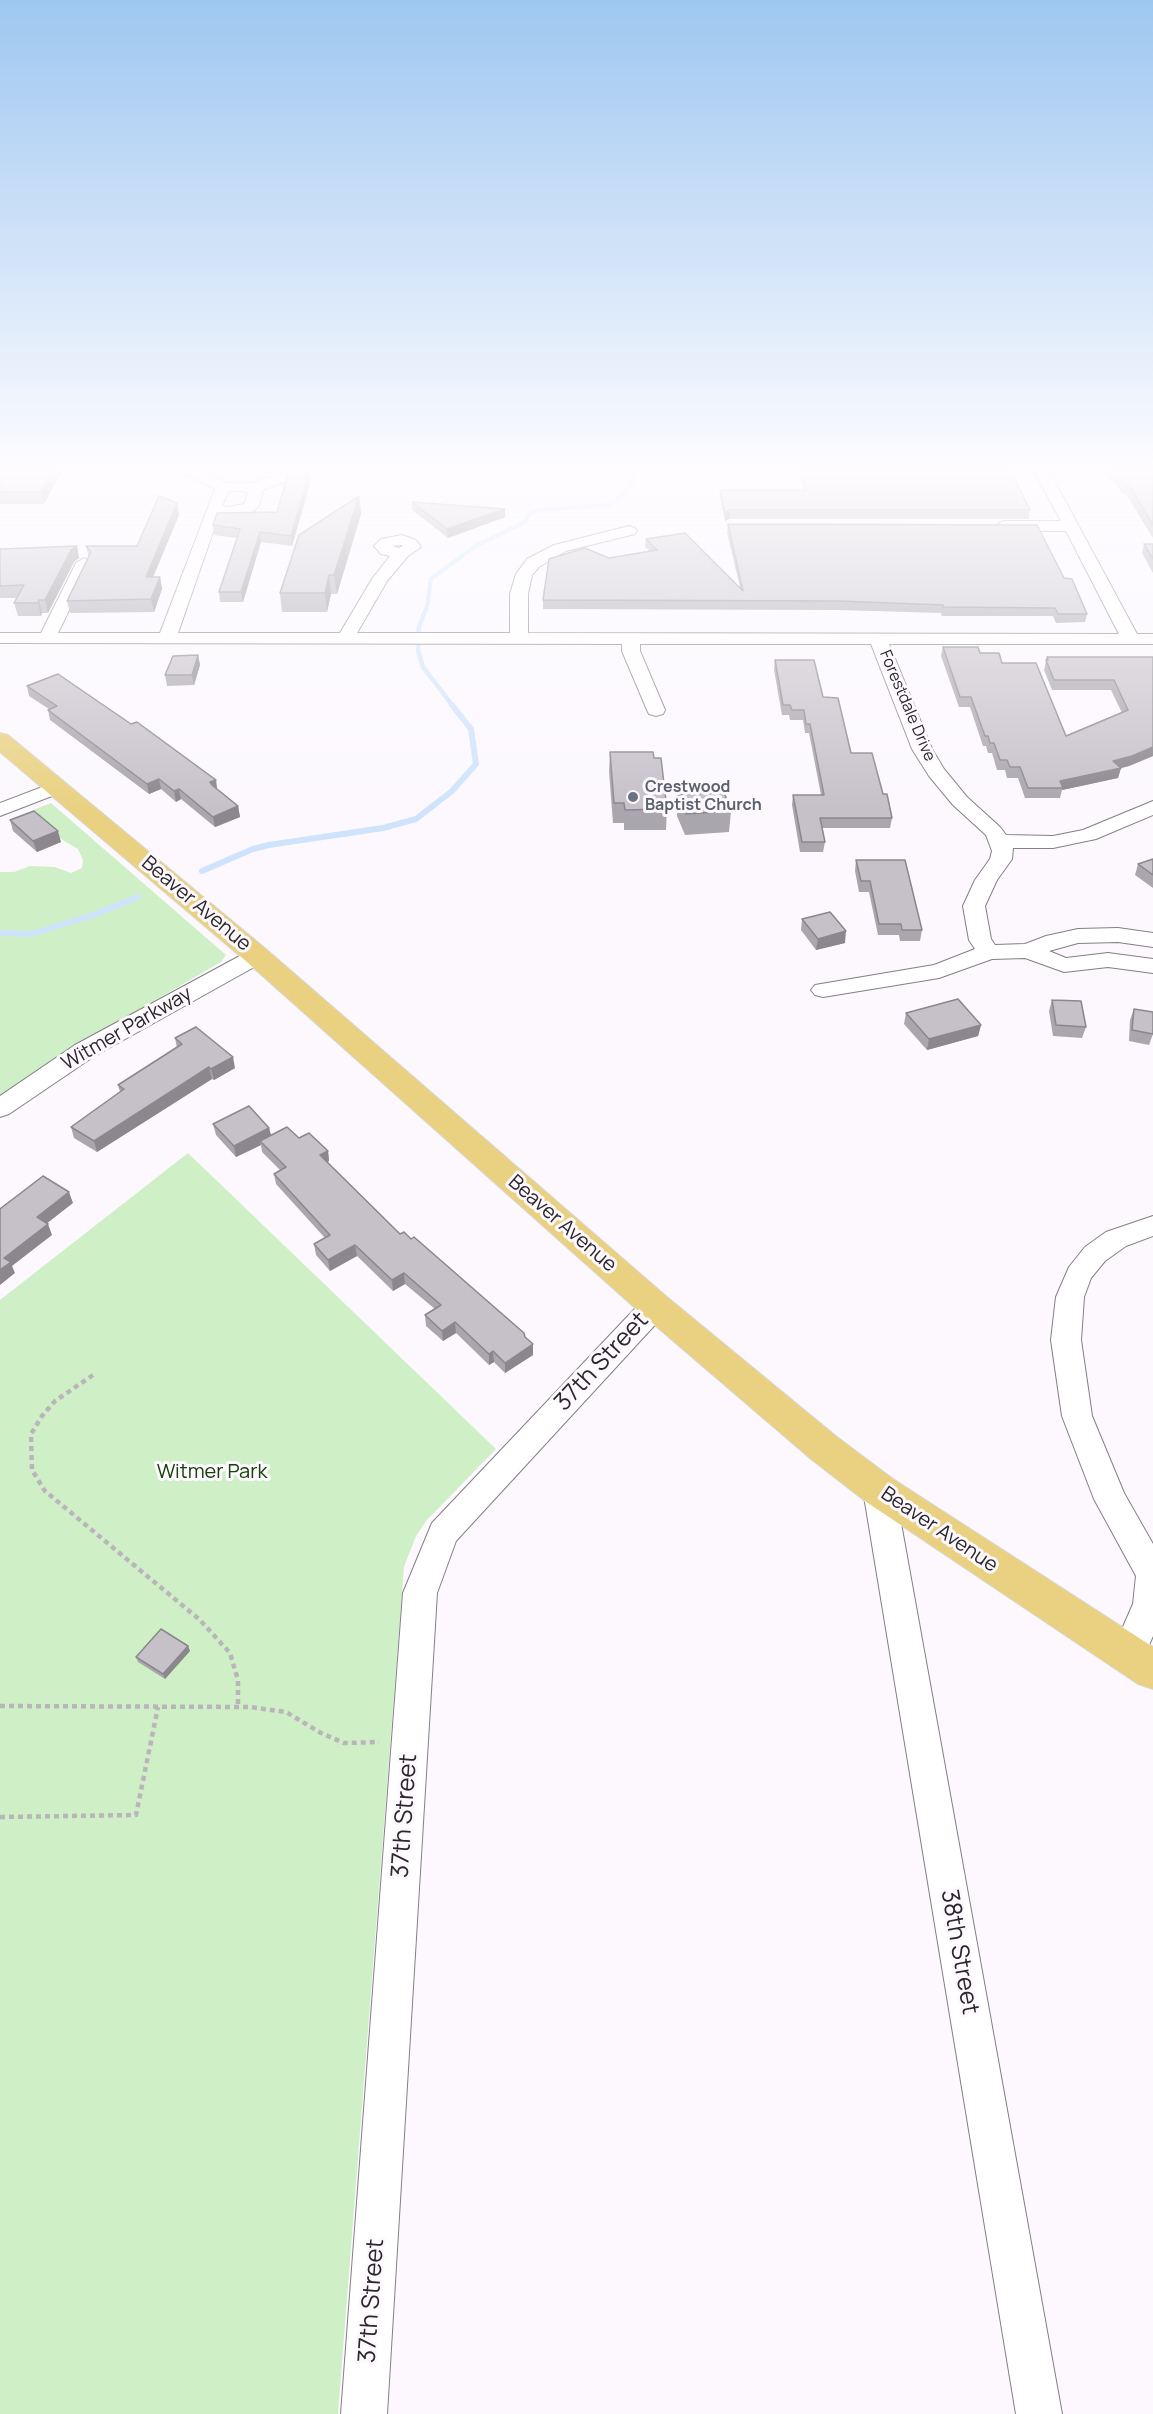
<!DOCTYPE html>
<html>
<head>
<meta charset="utf-8">
<style>
  body { margin:0 }
  canvas { display:block; background:#fcf8fe }
</style>
</head>
<body>
<canvas width="1153" height="2414"></canvas>
<script>
const context = document.querySelector('canvas').getContext('2d');
context.lineJoin = 'round';
function fill(path, color) { context.fillStyle = color; context.fill(path, 'evenodd'); }
const shape = rows => new Path2D(rows.map(r => 'M' + r).join(''));
function stroke(path, color, width, dash) { context.strokeStyle = color; context.lineWidth = width; context.lineCap = dash ? 'butt' : 'round'; context.setLineDash(dash || []); context.stroke(path); }
function label(font, color, halo, rows, align = 'center') {
  context.font = font + ' Manrope,sans-serif'; context.lineWidth = 6; context.setLineDash([]); context.textBaseline = 'middle'; context.strokeStyle = halo; context.fillStyle = color; for (const [text, x, y, turn = 0] of rows) {
    context.save(); context.translate(x, y); context.rotate((+turn || 0) * Math.PI / 180); context.textAlign = isNaN(turn) ? turn : align; if (halo) context.strokeText(text, 0, 0); context.fillText(text, 0, 0); context.restore();
  }
}
fill(shape([
  [51,803,226,955,221,962,78,1045,0,1098,0,872,14,872,30,866,55,867,71,873,82,868,83,860,78,849,64,841,33,816,33,810],
  [188,1153,496,1449,426,1521,416,1536,404,1567,338,2414,0,2414,0,1300]
]), '#cff0c6');
stroke(shape([
  [453,706,423,667,418,650,419,627,427,606,431,579,477,545,525,522,529,514,538,510,608,505,618,500,630,487,636,471]
]), '#cfe4fc', 4.5);
stroke(shape([
  [202,871,253,849,269,845,383,828,416,819,452,791,476,764,471,729,452,705],
  [0,933,31,934,96,914,138,897]
]), '#cfe4fc', 6);
const minor = shape([
  [180,471,200,471,226,483,252,483,287,471,309,471,306,474,263,490,259,506,252,512,229,517,219,515,178,633,340,633,372,579,390,556,381,554,374,546,381,539,402,535,416,540,421,547,408,556,387,581,357,633,510,633,510,594,516,574,527,559,554,545,629,526,635,528,637,531,635,534,566,551,539,567,532,575,528,594,528,633,1119,634,1066,531,1003,531,995,526,1003,521,1061,521,1034,471,1049,471,1137,634,1153,634,1153,644,889,644,932,749,944,769,967,797,1000,827,1006,835,1053,836,1083,830,1153,801,1153,815,1096,839,1053,848,1013,848,1012,859,997,880,985,906,991,939,995,945,1025,944,1046,936,1078,929,1118,928,1153,933,1153,947,1118,942,1078,943,1049,951,1066,958,1108,953,1153,959,1153,973,1108,967,1064,972,1025,958,992,959,939,978,823,997,815,995,811,990,815,985,934,965,975,949,969,940,963,906,975,880,990,859,992,851,986,835,953,805,929,776,912,749,871,644,640,644,640,651,665,710,663,714,656,716,649,714,647,710,622,651,622,644,0,643,0,633,41,633,76,563,84,558,92,563,58,633,160,633,215,489,180,471],
  [229,491,243,491,248,493,244,504,229,507,222,506,229,491],
  [401,545,403,546,399,548,392,546,401,545],
  [58,781,65,783,68,787,65,791,0,816,0,803,58,781],
  [257,949,265,951,268,956,265,961,93,1057,9,1114,0,1117,0,1096,75,1045,249,951,257,949],
  [1153,1216,1153,1236,1126,1246,1105,1261,1091,1278,1084,1297,1081,1340,1092,1416,1124,1493,1153,1544,1153,1636,1140,1665,1128,1670,1116,1665,1111,1654,1133,1604,1136,1576,1094,1499,1062,1416,1051,1340,1056,1297,1069,1267,1085,1247,1106,1232,1153,1216],
  [655,1295,665,1298,669,1306,665,1314,456,1541,437,1593,387,2414,341,2414,403,1593,432,1523,645,1298,655,1295],
  [879,1477,890,1481,895,1490,1062,2414,1016,2414,863,1490,868,1481,879,1477]
]);
const major = shape([
  [0,733,8,735,267,950,667,1297,837,1437,893,1479,1153,1647,1153,1689,1138,1684,865,1501,811,1459,643,1315,247,962,0,752,0,733]
]);
stroke(minor, '#847f86', 2);
stroke(major, '#d8d8d9', 2);
stroke(shape([
  [93,1375,55,1401,42,1416,31,1434,32,1470,45,1491,200,1620,230,1653,238,1680,238,1707],
  [0,1706,250,1707,286,1712,321,1733,344,1743,379,1742],
  [0,1817,136,1815,158,1707]
]), '#b9b5ba', 4.5, [5, 4]);
fill(minor, '#fff');
fill(major, '#e9d181');
fill(shape([
  [0,471,62,471,44,504,0,504],
  [470,471,554,471,554,473,471,473],
  [799,471,1011,471,1030,510,1029,519,729,519,725,521,720,498,720,490,803,490],
  [1102,471,1153,471,1153,538,1126,494,1122,494,1114,481,1107,478],
  [309,474,310,484,292,546,261,542,243,602,220,602,219,592,237,538,214,535,213,525,277,512],
  [359,496,361,514,337,594,331,594,327,612,282,612,280,593],
  [412,502,505,517,448,538,412,510],
  [177,503,179,515,153,577,160,577,162,589,154,612,70,613,67,601,89,558,86,546,137,546],
  [728,524,1064,578,1087,614,1085,622,1056,623,1053,616,942,616,941,613,838,610,543,609,543,600,609,558,649,551,645,547,646,539,740,587,727,533],
  [1144,544,1153,544,1153,573,1142,553],
  [77,546,79,558,74,562,48,613,42,613,41,616,18,616,14,603,17,598,0,598,0,549],
  [943,647,980,653,1002,663,1066,736,1122,713,1111,690,1052,690,1044,670,1047,657,1153,657,1153,756,1129,766,1121,768,1118,778,1062,790,1060,798,1025,798,1018,778,1007,778,1005,770,997,770,992,753,988,753,986,746,983,746,970,707,959,707,941,656],
  [198,655,200,665,194,685,167,686,165,675],
  [775,660,823,697,851,753,883,794,892,818,890,828,822,828,825,842,823,852,800,852,792,805,793,795,821,795,809,733,805,733,803,720,790,720,789,715,782,715,774,670],
  [27,686,131,724,216,780,217,789,238,806,240,817,215,827,181,799,176,802,161,789,149,794,50,720,48,710,49,709,29,696],
  [610,752,654,758,667,809,666,830,624,830,624,823,613,823,609,772],
  [678,795,731,811,729,832,685,835,677,816],
  [10,820,61,842,37,852,13,831],
  [1153,859,1153,888,1135,875,1138,864],
  [856,860,922,930,920,941,900,941,899,935,878,935,869,892,859,892,855,871],
  [802,919,845,943,816,950,801,930],
  [1052,1000,1086,1027,1082,1038,1053,1036,1049,1011],
  [1134,1009,1153,1034,1149,1045,1129,1041,1130,1020],
  [906,1013,981,1025,978,1036,927,1050,904,1024],
  [175,1038,235,1068,214,1080,212,1079,97,1152,74,1138,71,1127,120,1092,118,1085,177,1048],
  [213,1124,269,1128,271,1135,299,1138,328,1151,329,1161,327,1162,400,1234,533,1344,533,1355,505,1373,494,1362,489,1365,456,1333,443,1341,426,1326,425,1315,435,1309,405,1284,393,1291,357,1256,330,1271,316,1255,314,1244,325,1238,276,1184,274,1174,280,1170,262,1152,261,1145,236,1157,216,1135],
  [188,1646,190,1651,165,1679,138,1662,136,1657]
]), '#aaa6ad');
fill(shape([
  [53,471,62,471,44,504,41,492],
  [309,474,310,484,292,546,291,536],
  [359,496,361,514,337,594,334,575],
  [177,503,179,515,148,589,146,577],
  [505,509,505,517,448,538,447,529],
  [730,510,729,519,725,521,725,513],
  [260,532,261,542,243,602,241,592],
  [77,546,79,558,74,562,48,613,45,600,71,550],
  [329,575,331,594,327,612,325,593],
  [160,577,162,589,154,612,151,599],
  [39,600,42,613,41,616,38,603],
  [198,655,200,665,194,685,192,675],
  [1153,747,1153,756,1129,766,1121,768,1118,778,1062,790,1063,788,1060,781,1113,761],
  [159,779,161,789,149,794,147,784],
  [216,780,217,790,212,792,210,782],
  [179,789,181,799,176,802,174,791],
  [238,806,240,817,215,827,213,817],
  [58,831,61,842,37,852,33,841],
  [846,931,845,943,816,950,818,939],
  [981,1025,978,1036,927,1050,929,1039],
  [233,1057,235,1068,214,1080,211,1069],
  [209,1067,212,1079,97,1152,94,1141],
  [269,1128,272,1139,260,1141,261,1145,236,1157,234,1146],
  [328,1151,329,1161,321,1166,320,1155],
  [69,1192,73,1203,41,1228,37,1217],
  [48,1224,52,1235,12,1266,15,1273,0,1285,0,1270,4,1258],
  [355,1245,357,1256,330,1271,328,1260],
  [404,1273,405,1284,393,1291,392,1280],
  [455,1322,456,1333,443,1341,442,1331],
  [533,1344,533,1355,505,1373,505,1363],
  [493,1351,494,1362,489,1365,489,1354],
  [188,1646,190,1651,165,1679,163,1674]
]), '#8b878d');
const building = shape([
  [0,471,53,471,41,492,0,492,0,471],
  [801,471,1011,471,1030,510,730,510,725,513,720,490,806,490,801,471],
  [1112,471,1153,471,1153,525,1129,485,1124,485,1116,472,1112,471],
  [288,474,309,474,291,536,260,532,241,592,219,592,240,529,213,525,217,513,277,512,288,474],
  [159,496,177,503,146,577,160,577,151,599,67,601,91,552,86,546,137,546,159,496],
  [359,496,334,575,329,575,325,593,280,593,299,535,359,496],
  [412,502,505,509,447,529,412,502],
  [728,524,1037,525,1064,578,1072,579,1087,614,1058,614,1055,608,943,607,943,605,839,601,543,600,549,559,585,548,609,558,657,550,646,539,685,533,743,591,728,524],
  [1144,544,1153,544,1153,559,1144,544],
  [77,546,71,550,45,600,39,600,38,603,14,603,24,585,0,586,0,549,77,546],
  [943,647,978,647,980,653,999,653,1002,663,1036,663,1066,736,1128,710,1114,680,1054,680,1046,660,1048,660,1047,657,1153,657,1153,747,1132,756,1113,761,1121,768,1060,781,1063,788,1028,788,1020,767,1010,767,1007,760,1000,760,994,743,990,743,988,736,985,736,971,697,960,697,943,647],
  [198,655,192,675,165,675,173,656,198,655],
  [775,660,814,660,823,697,838,698,851,753,872,753,883,794,887,794,892,818,820,818,825,842,802,842,793,795,824,795,810,724,806,724,804,710,792,710,790,705,783,705,775,660],
  [58,674,131,724,137,722,216,780,210,782,212,785,238,806,213,817,179,789,174,791,159,779,147,784,48,710,57,706,27,686,58,674],
  [610,752,653,752,654,758,661,758,667,809,625,810,624,803,614,803,610,752],
  [724,792,731,811,686,814,678,795,724,792],
  [34,811,58,831,33,841,10,820,34,811],
  [1153,859,1153,875,1138,864,1153,859],
  [856,860,905,860,922,930,902,930,901,924,879,924,870,881,861,881,856,860],
  [830,912,846,931,818,939,802,919,830,912],
  [958,999,981,1025,929,1039,906,1013,958,999],
  [1052,1000,1081,1001,1086,1027,1056,1025,1052,1000],
  [1134,1009,1153,1012,1153,1034,1132,1030,1134,1009],
  [196,1027,233,1057,211,1069,209,1067,94,1141,71,1127,124,1089,118,1085,182,1044,175,1038,196,1027],
  [249,1106,269,1128,234,1146,213,1124,249,1106],
  [287,1127,299,1138,309,1133,328,1151,320,1155,400,1234,404,1232,411,1239,414,1237,524,1333,525,1337,533,1344,505,1363,493,1351,489,1354,455,1322,442,1331,425,1315,441,1305,404,1273,392,1280,355,1245,328,1260,314,1244,330,1235,274,1174,286,1167,260,1141,287,1127],
  [43,1176,69,1192,37,1217,48,1224,4,1258,11,1262,0,1270,0,1209,43,1176],
  [161,1629,188,1646,163,1674,136,1657,161,1629]
]);
fill(building, '#c6c1c9');
stroke(building, '#8b878d', 1.5);
const sky = context.createLinearGradient(0, 0, 0, 809);
sky.addColorStop(0, '#9ec7f0');
sky.addColorStop(0.58, '#fefcff');
sky.addColorStop(1, '#fefcff00');
context.fillStyle = sky;
context.fillRect(0, 0, 1153, 809);
for (const [x, y, r, color] of [
  [633,797,6,"#6b7280"]
]) { const dot = new Path2D(); dot.arc(x, y, r, 0, 2 * Math.PI); context.fillStyle = color; context.fill(dot); stroke(dot, '#fcf8fe', 2); }
label('16px', '#29272a', '#fcf8fe', [
  ["Forestdale Drive",907,706,67]
]);
label('bold 16px', '#5b616d', '#fcf8fe', [
  ["Crestwood",645,788],
  ["Baptist Church",645,806]
], 'left');
label('20px', '#29272a', '#fcf8fe', [
  ["Beaver Avenue",196,904,40],
  ["Witmer Parkway",127,1029,-30],
  ["Beaver Avenue",562,1224,41],
  ["Beaver Avenue",939,1530,34]
]);
label('20px', '#174107', '#fcf8fe', [
  ["Witmer Park",212,1472]
]);
label('24px', '#29272a', '#fcf8fe', [
  ["37th Street",602,1362,-47],
  ["37th Street",405,1816,-86],
  ["38th Street",959,1952,80],
  ["37th Street",372,2301,-86]
]);
</script>
</body>
</html>
